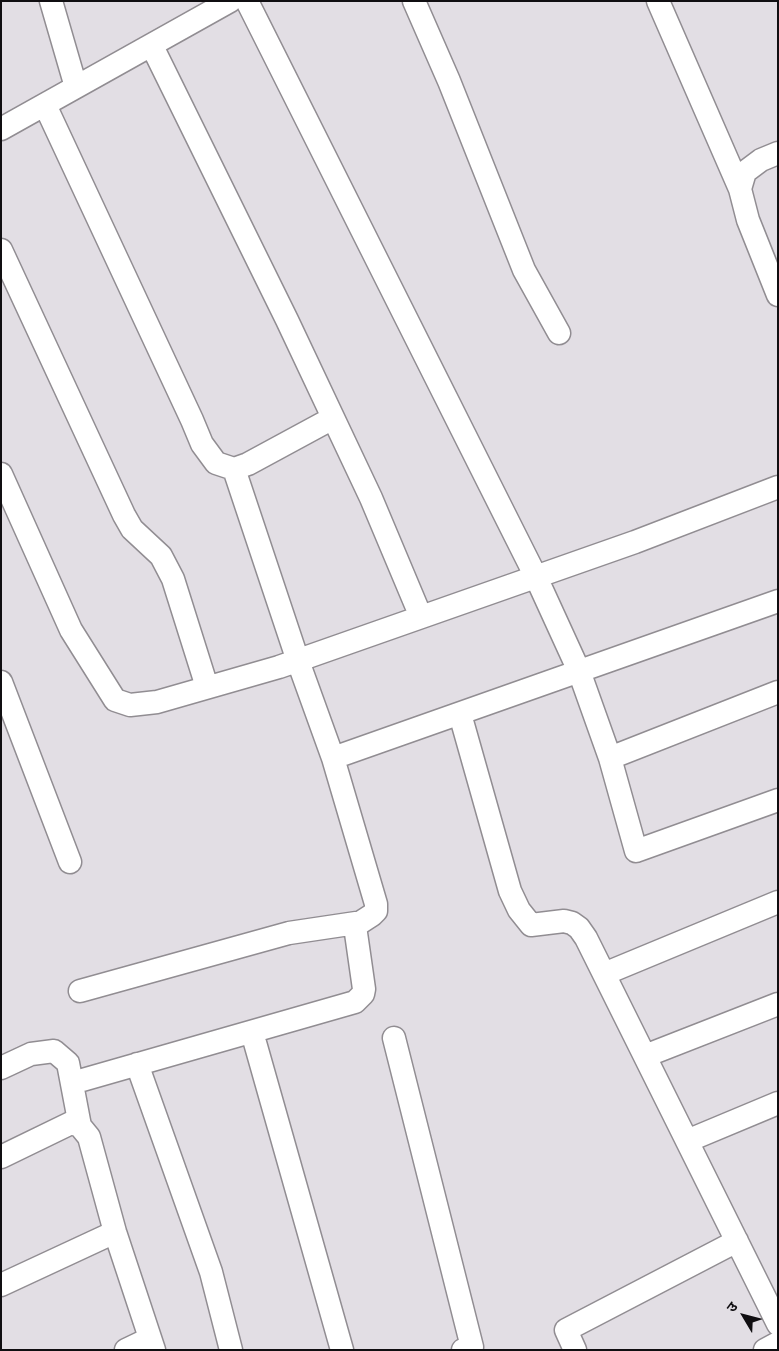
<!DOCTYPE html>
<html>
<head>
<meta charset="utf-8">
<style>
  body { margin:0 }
  #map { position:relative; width:779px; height:1351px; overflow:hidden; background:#e2dee4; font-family:"PT Sans Narrow","Noto Sans Devanagari",sans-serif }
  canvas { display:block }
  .frame { position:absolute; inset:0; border:2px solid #100e11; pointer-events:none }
  .north { position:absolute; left:719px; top:1291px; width:50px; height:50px; -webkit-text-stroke:4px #e2dee4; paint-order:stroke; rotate:307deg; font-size:14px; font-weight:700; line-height:20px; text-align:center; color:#100e11 }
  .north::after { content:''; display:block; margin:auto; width:18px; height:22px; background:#100e11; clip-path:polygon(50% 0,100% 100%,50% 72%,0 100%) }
</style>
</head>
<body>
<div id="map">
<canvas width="779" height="1351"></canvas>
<div class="frame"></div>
<div class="north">उ</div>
</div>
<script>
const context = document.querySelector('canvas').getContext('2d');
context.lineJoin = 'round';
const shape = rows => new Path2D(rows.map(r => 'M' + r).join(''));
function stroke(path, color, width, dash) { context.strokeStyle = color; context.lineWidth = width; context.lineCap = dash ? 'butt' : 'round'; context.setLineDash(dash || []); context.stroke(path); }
const minor = shape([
  [51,1,76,87],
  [247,1,536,577,579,671,610,758,636,851,778,800],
  [414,1,449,81,524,270,559,333],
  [658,1,740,189],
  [152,46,287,320,371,498,421,617],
  [45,105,192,420,202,444,216,463,234,469,248,464,333,418],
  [1,129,230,1],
  [778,153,761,160,745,172,740,189,748,220,778,295],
  [1,250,124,515,132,529,161,556,173,579,207,687],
  [1,474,71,630,115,700,130,705,157,702,279,667,635,542,778,487],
  [1,682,70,862],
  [460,714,510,891,519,910,531,925,564,921,572,923,579,928,586,938,778,1324],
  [333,758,778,601],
  [610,758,778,692],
  [604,974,778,902],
  [80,991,289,933,356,923],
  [252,1032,342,1350],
  [394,1038,472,1347,463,1350],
  [645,1056,778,1004],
  [137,1064,211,1272,231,1350],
  [1,1068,31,1054,54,1051,68,1063,80,1126],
  [72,1083,355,1002,363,994,364,989,355,926,372,915,376,911,376,904,333,758,298,661,234,469],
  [687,1141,778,1103],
  [1,1157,71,1123,80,1126,89,1137,115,1232,154,1350],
  [1,1285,115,1232],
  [126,1350,149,1339],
  [575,1350,566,1330,737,1241],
  [765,1350,778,1343]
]);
stroke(minor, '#918d92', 25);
stroke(minor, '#fff', 22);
</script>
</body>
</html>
